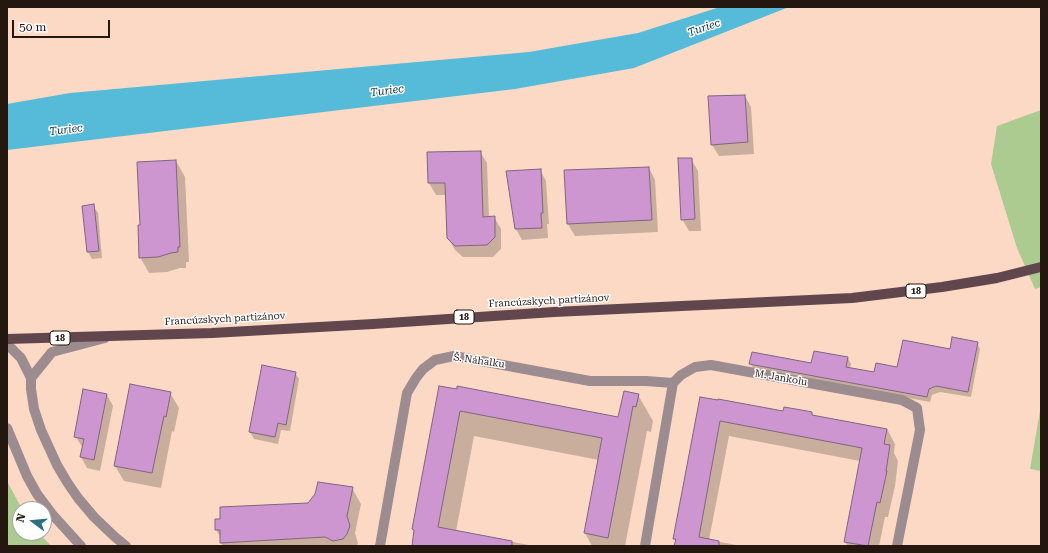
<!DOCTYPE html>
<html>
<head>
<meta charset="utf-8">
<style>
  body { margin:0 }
  #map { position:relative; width:1048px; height:553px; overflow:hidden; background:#fcd9c5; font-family:"Roboto Serif",serif }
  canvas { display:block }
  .frame { position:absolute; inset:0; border:8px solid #231710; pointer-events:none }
  .north { position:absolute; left:12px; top:501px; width:40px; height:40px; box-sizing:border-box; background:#fff; border:1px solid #a7a29f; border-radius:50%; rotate:286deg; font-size:11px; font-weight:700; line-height:16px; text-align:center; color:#231710 }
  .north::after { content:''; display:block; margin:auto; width:14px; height:18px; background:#2a707e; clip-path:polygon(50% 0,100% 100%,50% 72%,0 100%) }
  .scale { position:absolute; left:12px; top:20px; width:98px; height:18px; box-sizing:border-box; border:2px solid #231710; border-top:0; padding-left:5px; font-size:12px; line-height:14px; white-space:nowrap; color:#231710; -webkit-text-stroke:3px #fff; paint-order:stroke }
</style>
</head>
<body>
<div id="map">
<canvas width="1048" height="553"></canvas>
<div class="frame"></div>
<div class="north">N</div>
<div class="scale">50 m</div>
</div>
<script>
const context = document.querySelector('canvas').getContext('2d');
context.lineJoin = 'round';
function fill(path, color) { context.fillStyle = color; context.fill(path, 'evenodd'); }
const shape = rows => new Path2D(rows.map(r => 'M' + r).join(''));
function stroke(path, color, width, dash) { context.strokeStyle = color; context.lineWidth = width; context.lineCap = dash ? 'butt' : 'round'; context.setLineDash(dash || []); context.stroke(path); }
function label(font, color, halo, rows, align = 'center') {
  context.font = font + ' "Roboto Serif",serif'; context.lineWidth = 3; context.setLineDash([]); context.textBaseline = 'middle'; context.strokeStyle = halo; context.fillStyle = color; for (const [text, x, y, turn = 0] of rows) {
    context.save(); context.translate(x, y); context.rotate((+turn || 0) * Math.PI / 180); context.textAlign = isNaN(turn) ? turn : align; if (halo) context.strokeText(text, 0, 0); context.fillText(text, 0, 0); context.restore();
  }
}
fill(shape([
  [1041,110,1041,287,1035,289,1017,248,991,164,997,126],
  [1041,405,1041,471,1030,469],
  [7,481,22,509,20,509,20,533,39,533,51,546,7,546]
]), '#accb91');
fill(shape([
  [720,7,789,7,634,68,515,89,7,150,7,104,70,93,529,52,638,33]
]), '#55bbd9');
fill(shape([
  [745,96,751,107,754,154,719,156,712,145],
  [480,152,487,163,489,217,494,217,501,229,501,249,493,257,463,257,455,250,448,238,446,195,436,195,429,183,428,153],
  [691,159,698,171,701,231,689,231,682,219],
  [176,161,185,177,189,262,186,262,186,268,180,268,167,272,149,273,140,257,141,226],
  [649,168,655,180,658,232,575,236,568,224,566,171],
  [540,170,546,181,549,224,547,224,548,238,522,240,516,229],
  [93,206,98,213,102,258,92,259,88,252],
  [977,343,980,349,971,397,940,392,932,395,930,402,754,369,750,363,812,364,848,358,851,364,850,368,875,373,898,368],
  [295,373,299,379,290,431,281,430,278,444,254,439,250,432],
  [440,387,619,418,638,395,653,421,651,432,647,431,625,546,592,546,585,533,599,460,474,436,456,531,534,546,413,546,415,533,413,529],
  [83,391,107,395,113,406,100,471,87,468,81,457,83,448,75,436],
  [170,393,179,408,174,432,172,431,161,488,124,481,115,466],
  [701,398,784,412,812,413,814,416,887,429,895,444,894,453,898,461,895,486,888,517,885,517,879,546,848,546,845,542,860,461,729,436,709,540,742,546,675,546,676,542,674,539],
  [352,488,361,504,355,533,358,543,357,546,223,546,221,543,221,538,216,530,309,504]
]), '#0003');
const building = shape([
  [745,95,748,142,711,145,708,96,745,95],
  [481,151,483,217,495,216,495,237,487,245,455,246,447,238,445,183,428,183,427,152,481,151],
  [678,158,692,158,695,219,681,220,678,158],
  [176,160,180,247,178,247,178,252,171,253,158,257,139,258,138,225,140,225,137,162,176,160],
  [649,167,652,220,567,224,564,170,649,167],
  [541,169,543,213,541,213,542,228,515,229,506,171,541,169],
  [94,204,99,251,87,252,82,206,94,204],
  [952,337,978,342,968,392,936,386,929,389,927,397,749,364,752,352,811,363,814,351,848,357,846,367,874,372,876,363,897,367,903,340,950,349,952,337],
  [262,365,296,372,286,425,278,423,275,437,249,432,262,365],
  [130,384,171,392,166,417,164,416,152,473,114,466,130,384],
  [439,386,457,389,457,386,618,417,624,391,639,394,636,407,633,406,608,538,584,533,602,438,460,411,438,527,512,541,512,546,412,546,414,530,412,529,439,386],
  [83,389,107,394,94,460,80,457,84,439,74,437,83,389],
  [700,397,718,400,718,399,783,411,784,407,807,411,812,412,812,415,887,429,884,444,890,445,886,471,887,471,880,503,877,502,868,546,844,542,862,448,720,421,699,537,719,541,719,546,674,546,676,539,673,539,700,397],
  [318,482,353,487,347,516,350,526,347,534,343,539,333,541,325,537,220,543,220,530,215,530,215,519,220,519,220,507,308,503,315,494,318,482]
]);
fill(building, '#ce96d0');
stroke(building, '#7d657e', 1);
stroke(shape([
  [7,344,21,358,31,378,31,389,34,409,41,430,57,465,67,482,78,498,94,517,115,537,126,546],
  [31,378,52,352,105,338],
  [7,428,27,476,37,494,52,514,81,546],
  [380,546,407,393,416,378,423,369,435,360,454,356,590,381,646,381,673,383],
  [645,546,673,383,681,375,695,367,711,365,902,400,917,408,920,430,897,546]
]), '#9c8b8f', 10);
stroke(shape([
  [7,339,212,333,373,324,554,312,852,298,942,287,997,278,1041,267]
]), '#62464d', 10);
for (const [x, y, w] of [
  [916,291,20],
  [464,317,20],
  [60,338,20]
]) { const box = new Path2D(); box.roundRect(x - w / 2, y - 7, w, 14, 3); context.fillStyle = '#fff'; context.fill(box); stroke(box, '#231710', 1); }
label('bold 9px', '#231710', null, [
  ["18",916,291],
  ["18",464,317],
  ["18",60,338]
]);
label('10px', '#231710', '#fff', [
  ["Francúzskych partizánov",549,301,-3],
  ["Francúzskych partizánov",225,319,-3],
  ["Š. Náhalku",479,361,8],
  ["M. Jankolu",781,378,10]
]);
label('italic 11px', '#043542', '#fff', [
  ["Turiec",704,28,-19],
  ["Turiec",387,91,-8],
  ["Turiec",66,130,-7]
]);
</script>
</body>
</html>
